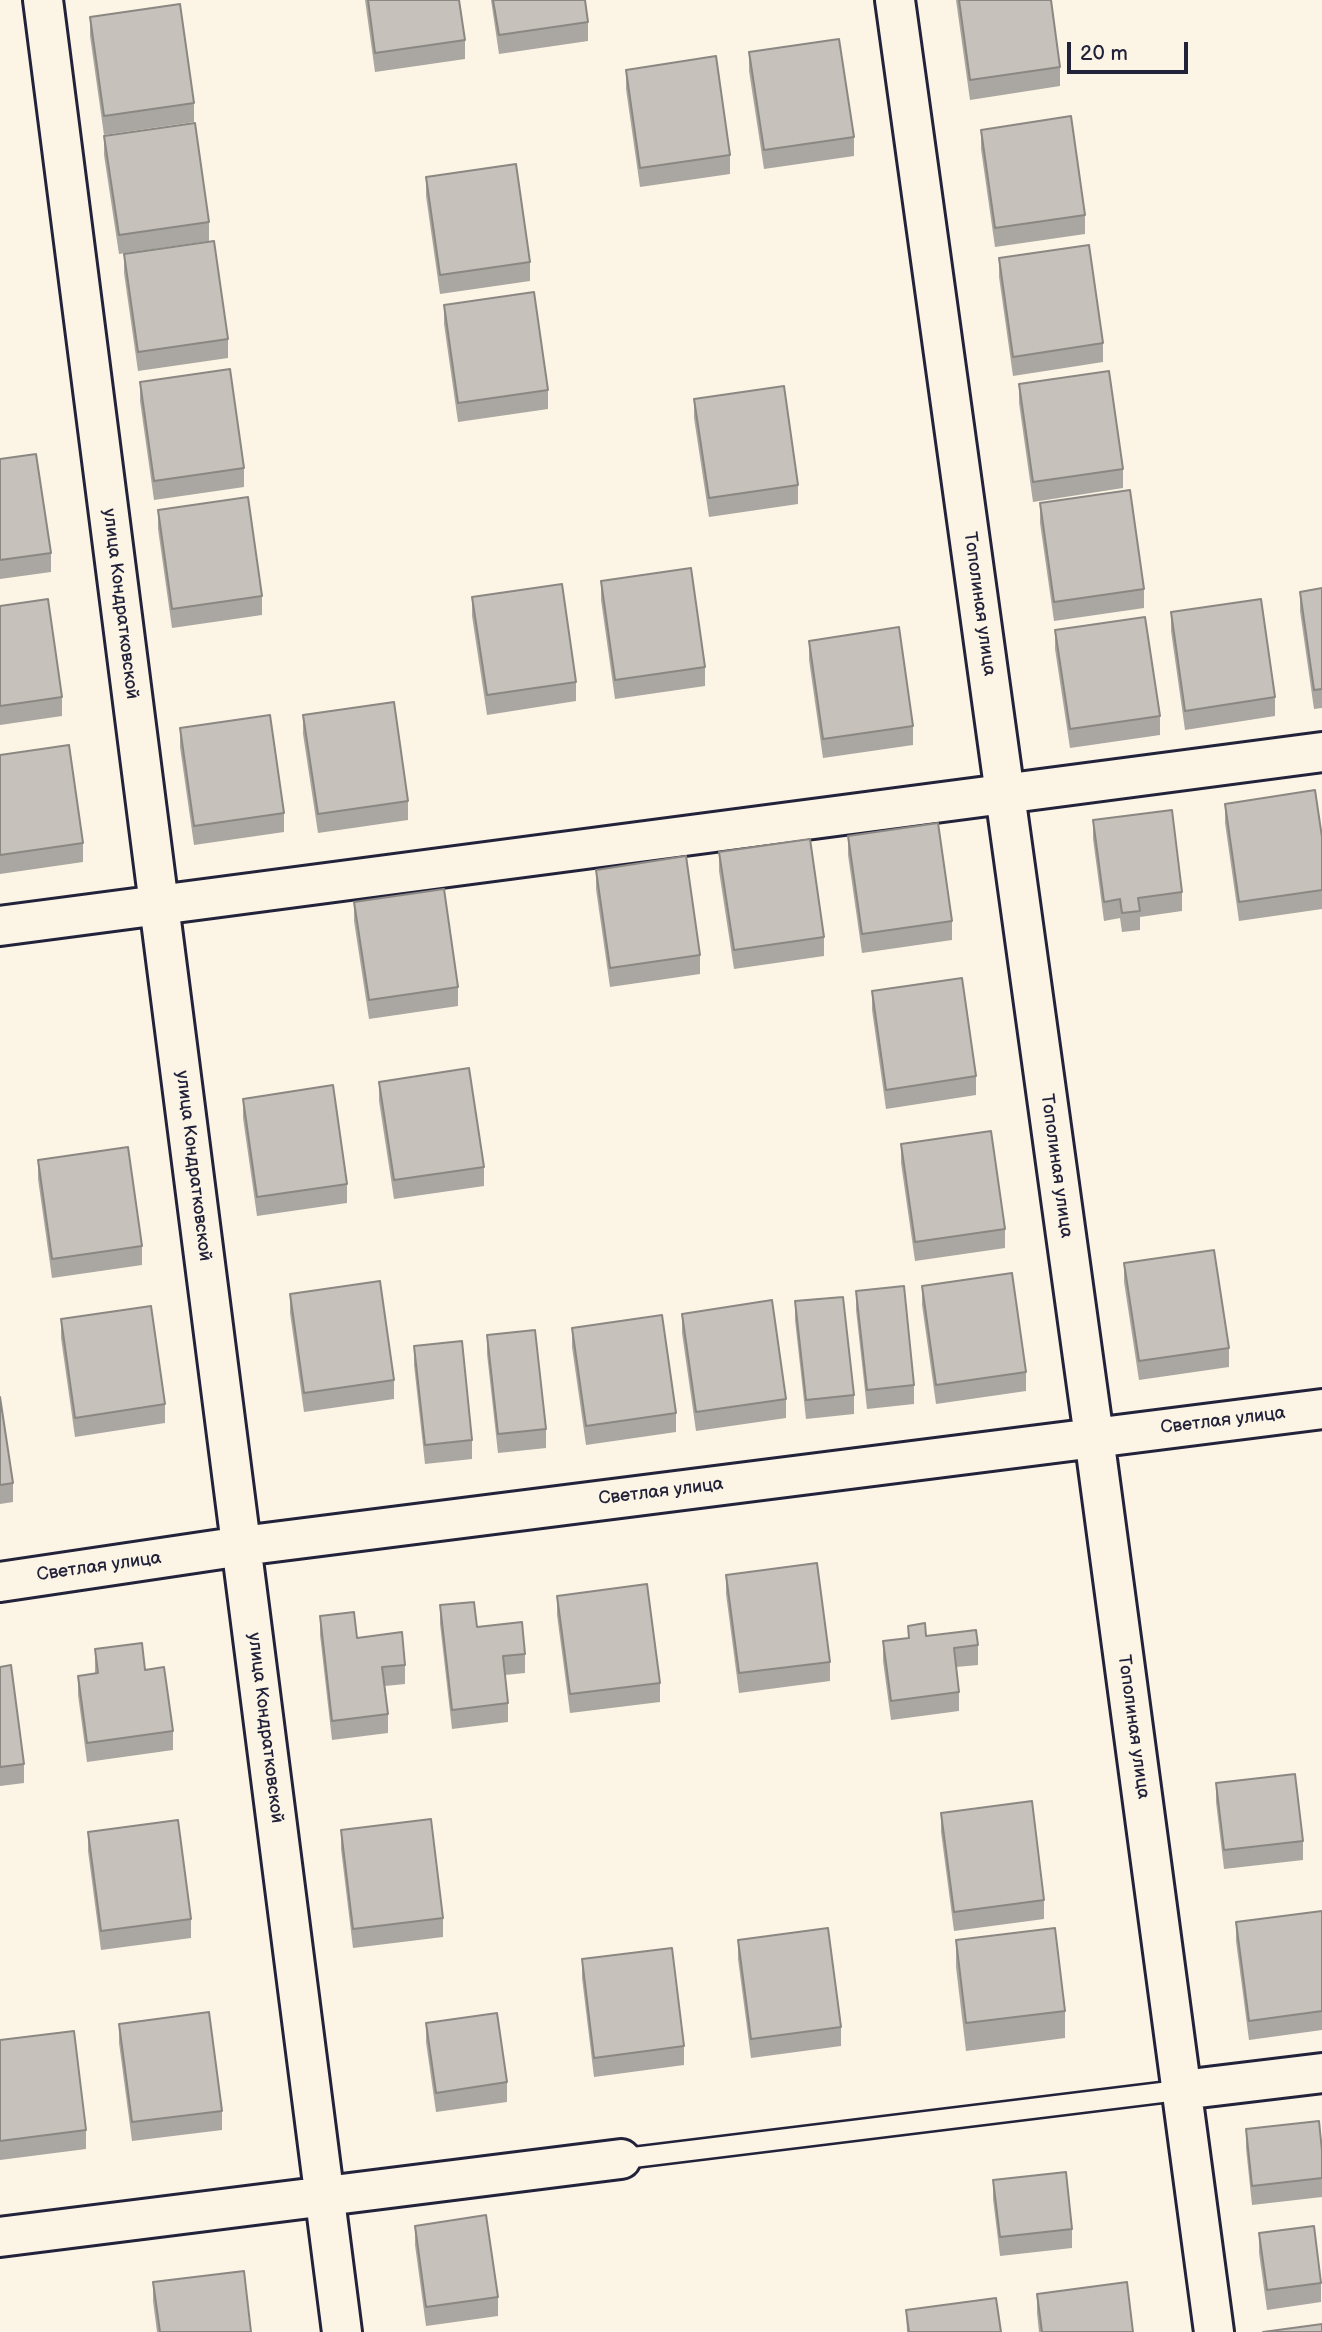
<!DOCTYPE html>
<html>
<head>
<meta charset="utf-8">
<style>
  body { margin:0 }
  #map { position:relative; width:1322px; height:2332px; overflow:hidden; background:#fcf5e5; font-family:"Balsamiq Sans",sans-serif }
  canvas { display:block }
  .scale { position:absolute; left:1067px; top:42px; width:121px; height:32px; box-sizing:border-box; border:4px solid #22223b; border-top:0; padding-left:9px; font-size:21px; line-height:24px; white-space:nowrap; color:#22223b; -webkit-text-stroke:5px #fcf5e5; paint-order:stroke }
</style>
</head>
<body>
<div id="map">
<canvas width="1322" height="2332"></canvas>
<div class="scale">20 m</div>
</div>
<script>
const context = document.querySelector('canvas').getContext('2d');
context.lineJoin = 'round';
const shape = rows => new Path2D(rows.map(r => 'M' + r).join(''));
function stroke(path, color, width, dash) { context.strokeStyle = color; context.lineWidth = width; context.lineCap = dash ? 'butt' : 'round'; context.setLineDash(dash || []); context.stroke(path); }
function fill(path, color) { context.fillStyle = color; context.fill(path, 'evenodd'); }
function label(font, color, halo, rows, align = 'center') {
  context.font = font + ' "Balsamiq Sans",sans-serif'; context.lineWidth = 5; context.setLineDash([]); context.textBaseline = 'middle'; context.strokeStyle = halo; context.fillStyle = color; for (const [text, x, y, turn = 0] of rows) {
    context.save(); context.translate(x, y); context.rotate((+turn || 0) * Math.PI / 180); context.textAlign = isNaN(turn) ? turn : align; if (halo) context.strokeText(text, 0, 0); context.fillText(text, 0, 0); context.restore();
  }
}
const service = shape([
  [621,2159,1182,2090]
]);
const minor = shape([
  [43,0,342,2332],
  [895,0,1094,1437,1214,2332],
  [0,926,1322,752],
  [0,1582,242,1546,1322,1409],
  [1182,2090,1322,2073],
  [0,2237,621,2159]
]);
stroke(service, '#22223b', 24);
stroke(minor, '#22223b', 44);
stroke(service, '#fcf5e5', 19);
stroke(minor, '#fcf5e5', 38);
fill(shape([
  [365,0,459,0,465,40,465,59,375,72],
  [491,0,585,0,588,22,588,41,499,54],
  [956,0,1051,0,1060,67,1060,86,970,100],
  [90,17,194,103,194,122,104,135,90,36],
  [749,52,854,137,854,156,764,169,749,71],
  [626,70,730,155,730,174,640,187,626,89],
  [981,130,1085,215,1085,234,995,247,981,149],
  [104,136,209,222,209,241,119,254,104,155],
  [426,177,530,262,530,281,440,294,426,196],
  [124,254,228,339,228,358,138,371,124,273],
  [999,258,1103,343,1103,362,1013,376,999,277],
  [444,305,548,390,548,409,458,422,444,324],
  [140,382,244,468,244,487,154,500,140,401],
  [1019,384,1123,469,1123,488,1033,502,1019,403],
  [694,399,798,485,798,504,709,517,694,418],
  [0,459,51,553,51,572,0,579],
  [1040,503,1144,589,1144,608,1054,621,1040,523],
  [158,510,262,596,262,615,172,628,158,529],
  [601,581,705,667,705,686,615,699,601,600],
  [1322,588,1322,708,1314,709,1300,611,1300,592],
  [472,597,576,682,576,701,487,715,472,616],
  [0,606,62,697,62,716,0,725],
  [1171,612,1275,697,1275,716,1185,730,1171,631],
  [1055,630,1160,716,1160,735,1070,748,1055,649],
  [809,641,913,726,913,745,823,758,809,660],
  [303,715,408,801,408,820,318,833,303,734],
  [180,728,284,813,284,832,194,845,180,747],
  [0,755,83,843,83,862,0,874],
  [1225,804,1322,837,1322,909,1239,921,1225,823],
  [1093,820,1182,892,1182,911,1140,917,1140,930,1122,932,1120,918,1104,921,1093,839],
  [848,836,952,921,952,940,862,953,848,855],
  [719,852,824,937,824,956,734,969,719,871],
  [596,870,700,955,700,974,610,987,596,889],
  [354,902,458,987,458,1006,369,1019,354,921],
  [872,991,976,1076,976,1095,886,1109,872,1010],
  [379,1082,484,1167,484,1186,394,1199,379,1101],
  [243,1099,347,1184,347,1203,257,1216,243,1118],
  [901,1144,1005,1229,1005,1248,915,1261,901,1163],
  [38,1160,142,1246,142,1265,52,1278,38,1179],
  [1124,1263,1229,1348,1229,1367,1139,1380,1124,1282],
  [922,1286,1026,1372,1026,1391,936,1404,922,1305],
  [856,1291,914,1385,914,1404,867,1409,856,1310],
  [290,1294,394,1380,394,1399,304,1412,290,1313],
  [795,1301,854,1395,854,1414,806,1419,795,1320],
  [682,1314,786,1399,786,1418,696,1431,682,1333],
  [61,1319,165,1404,165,1423,75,1437,61,1338],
  [572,1328,676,1413,676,1432,586,1445,572,1347],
  [487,1335,546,1429,546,1448,498,1453,487,1354],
  [414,1346,472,1440,472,1459,425,1464,414,1365],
  [0,1397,13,1483,13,1502,0,1504],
  [726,1575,830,1662,830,1681,739,1693,726,1594],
  [557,1596,660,1683,660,1702,570,1713,557,1615],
  [440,1605,525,1654,525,1673,505,1675,508,1703,508,1722,452,1729,440,1624],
  [320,1616,357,1638,405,1665,405,1684,385,1686,388,1714,388,1733,332,1740,320,1635],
  [908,1626,926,1636,978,1645,978,1665,956,1667,959,1692,959,1711,891,1720,883,1661,883,1641,908,1638],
  [95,1649,145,1670,173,1731,173,1750,87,1762,78,1695,78,1676,95,1673],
  [0,1667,24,1764,24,1783,0,1786],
  [1216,1783,1303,1841,1303,1860,1224,1869,1216,1802],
  [941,1813,1044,1900,1044,1919,954,1931,941,1832],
  [341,1830,443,1918,443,1937,353,1948,341,1849],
  [88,1832,191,1919,191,1938,101,1950,88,1851],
  [1322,1911,1322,2030,1249,2040,1236,1941,1236,1922],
  [738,1940,841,2027,841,2046,751,2058,738,1959],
  [956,1940,1065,2011,1065,2038,966,2051,956,1967],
  [582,1959,684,2046,684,2065,594,2077,582,1978],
  [426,2023,507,2082,507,2102,436,2112,426,2042],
  [119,2024,222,2111,222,2130,132,2141,119,2043],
  [0,2040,86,2130,86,2149,0,2160],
  [1246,2129,1322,2151,1322,2197,1252,2205,1246,2148],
  [993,2180,1072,2229,1072,2248,1000,2256,993,2199],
  [415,2226,498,2297,498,2316,426,2326,415,2245],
  [1259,2233,1321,2283,1321,2302,1267,2310,1259,2253],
  [153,2282,251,2332,157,2332,153,2301],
  [1037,2294,1133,2332,1039,2332,1037,2313],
  [906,2310,1001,2332,907,2332]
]), '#aaa6a1');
const building = shape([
  [368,0,459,0,465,40,375,53,368,0],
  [493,0,585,0,588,22,499,35,493,0],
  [959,0,1051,0,1060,67,970,80,959,0],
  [180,4,194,103,104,116,90,17,180,4],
  [839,39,854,137,764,150,749,52,839,39],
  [716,56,730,155,640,168,626,70,716,56],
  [1071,116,1085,215,995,228,981,130,1071,116],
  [195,123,209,222,119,235,104,136,195,123],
  [516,164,530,262,440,275,426,177,516,164],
  [214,241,228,339,138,352,124,254,214,241],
  [1089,245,1103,343,1013,357,999,258,1089,245],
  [534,292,548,390,458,403,444,305,534,292],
  [230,369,244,468,154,481,140,382,230,369],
  [1109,371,1123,469,1033,482,1019,384,1109,371],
  [784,386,798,485,709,498,694,399,784,386],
  [36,454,51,553,0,560,0,459,36,454],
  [1130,490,1144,589,1054,602,1040,503,1130,490],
  [248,497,262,596,172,609,158,510,248,497],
  [691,568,705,667,615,680,601,581,691,568],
  [562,584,576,682,487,695,472,597,562,584],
  [1322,588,1322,689,1314,690,1300,592,1322,588],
  [48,599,62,697,0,706,0,606,48,599],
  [1261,599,1275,697,1185,711,1171,612,1261,599],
  [1145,617,1160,716,1070,729,1055,630,1145,617],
  [899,627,913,726,823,739,809,641,899,627],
  [394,702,408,801,318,814,303,715,394,702],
  [270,715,284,813,194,826,180,728,270,715],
  [69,745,83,843,0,855,0,755,69,745],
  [1315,790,1322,837,1322,890,1239,902,1225,804,1315,790],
  [1172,810,1182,892,1138,898,1140,911,1122,913,1120,899,1104,902,1093,820,1172,810],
  [938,823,952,921,862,934,848,836,938,823],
  [810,839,824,937,734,950,719,852,810,839],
  [686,856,700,955,610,968,596,870,686,856],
  [444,889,458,987,369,1000,354,902,444,889],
  [962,978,976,1076,886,1090,872,991,962,978],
  [469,1068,484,1167,394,1180,379,1082,469,1068],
  [333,1085,347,1184,257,1197,243,1099,333,1085],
  [991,1131,1005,1229,915,1242,901,1144,991,1131],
  [128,1147,142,1246,52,1259,38,1160,128,1147],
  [1214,1250,1229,1348,1139,1361,1124,1263,1214,1250],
  [1012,1273,1026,1372,936,1385,922,1286,1012,1273],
  [380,1281,394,1380,304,1393,290,1294,380,1281],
  [904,1286,914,1385,867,1390,856,1291,904,1286],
  [843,1297,854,1395,806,1400,795,1301,843,1297],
  [772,1300,786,1399,696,1412,682,1314,772,1300],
  [151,1306,165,1404,75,1418,61,1319,151,1306],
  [662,1315,676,1413,586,1426,572,1328,662,1315],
  [535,1330,546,1429,498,1434,487,1335,535,1330],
  [462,1341,472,1440,425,1445,414,1346,462,1341],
  [0,1397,13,1483,0,1485,0,1397],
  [817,1563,830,1662,739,1673,726,1575,817,1563],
  [647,1584,660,1683,570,1694,557,1596,647,1584],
  [474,1602,477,1627,522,1622,525,1654,503,1656,508,1703,452,1710,440,1605,474,1602],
  [354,1612,357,1638,402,1632,405,1665,382,1667,388,1714,332,1721,320,1616,354,1612],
  [925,1623,926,1636,976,1630,978,1645,954,1648,959,1692,891,1701,883,1641,909,1638,908,1626,925,1623],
  [142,1643,145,1670,164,1667,173,1731,87,1743,78,1676,98,1673,95,1649,142,1643],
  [11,1665,24,1764,0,1767,0,1667,11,1665],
  [1295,1774,1303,1841,1224,1850,1216,1783,1295,1774],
  [1032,1801,1044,1900,954,1912,941,1813,1032,1801],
  [431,1819,443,1918,353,1929,341,1830,431,1819],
  [178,1820,191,1919,101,1931,88,1832,178,1820],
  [1322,1911,1322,2011,1249,2021,1236,1922,1322,1911],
  [828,1928,841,2027,751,2039,738,1940,828,1928],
  [1055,1928,1065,2011,966,2023,956,1940,1055,1928],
  [672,1948,684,2046,594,2058,582,1959,672,1948],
  [209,2012,222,2111,132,2122,119,2024,209,2012],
  [497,2013,507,2082,436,2093,426,2023,497,2013],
  [74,2031,86,2130,0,2141,0,2040,74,2031],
  [1319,2121,1322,2151,1322,2178,1252,2186,1246,2129,1319,2121],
  [1066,2172,1072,2229,1000,2237,993,2180,1066,2172],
  [486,2215,498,2297,426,2307,415,2226,486,2215],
  [1314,2226,1321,2283,1267,2290,1259,2233,1314,2226],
  [244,2271,251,2332,160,2332,153,2282,244,2271],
  [1127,2282,1133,2332,1042,2332,1037,2294,1127,2282],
  [996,2298,1001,2332,909,2332,906,2310,996,2298],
  [1322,2324,1322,2332,1263,2332,1322,2324]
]);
fill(building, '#c6c1bb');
stroke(building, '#8b8783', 2);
label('18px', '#22223b', '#fcf5e5', [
  ["улица Кондратковской",120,604,83],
  ["Тополиная улица",979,604,82],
  ["улица Кондратковской",193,1166,83],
  ["Тополиная улица",1056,1166,82],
  ["Светлая улица",1223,1421,-7],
  ["Светлая улица",661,1492,-7],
  ["Светлая улица",99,1567,-8],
  ["Тополиная улица",1133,1727,82],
  ["улица Кондратковской",265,1728,83]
]);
</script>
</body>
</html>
